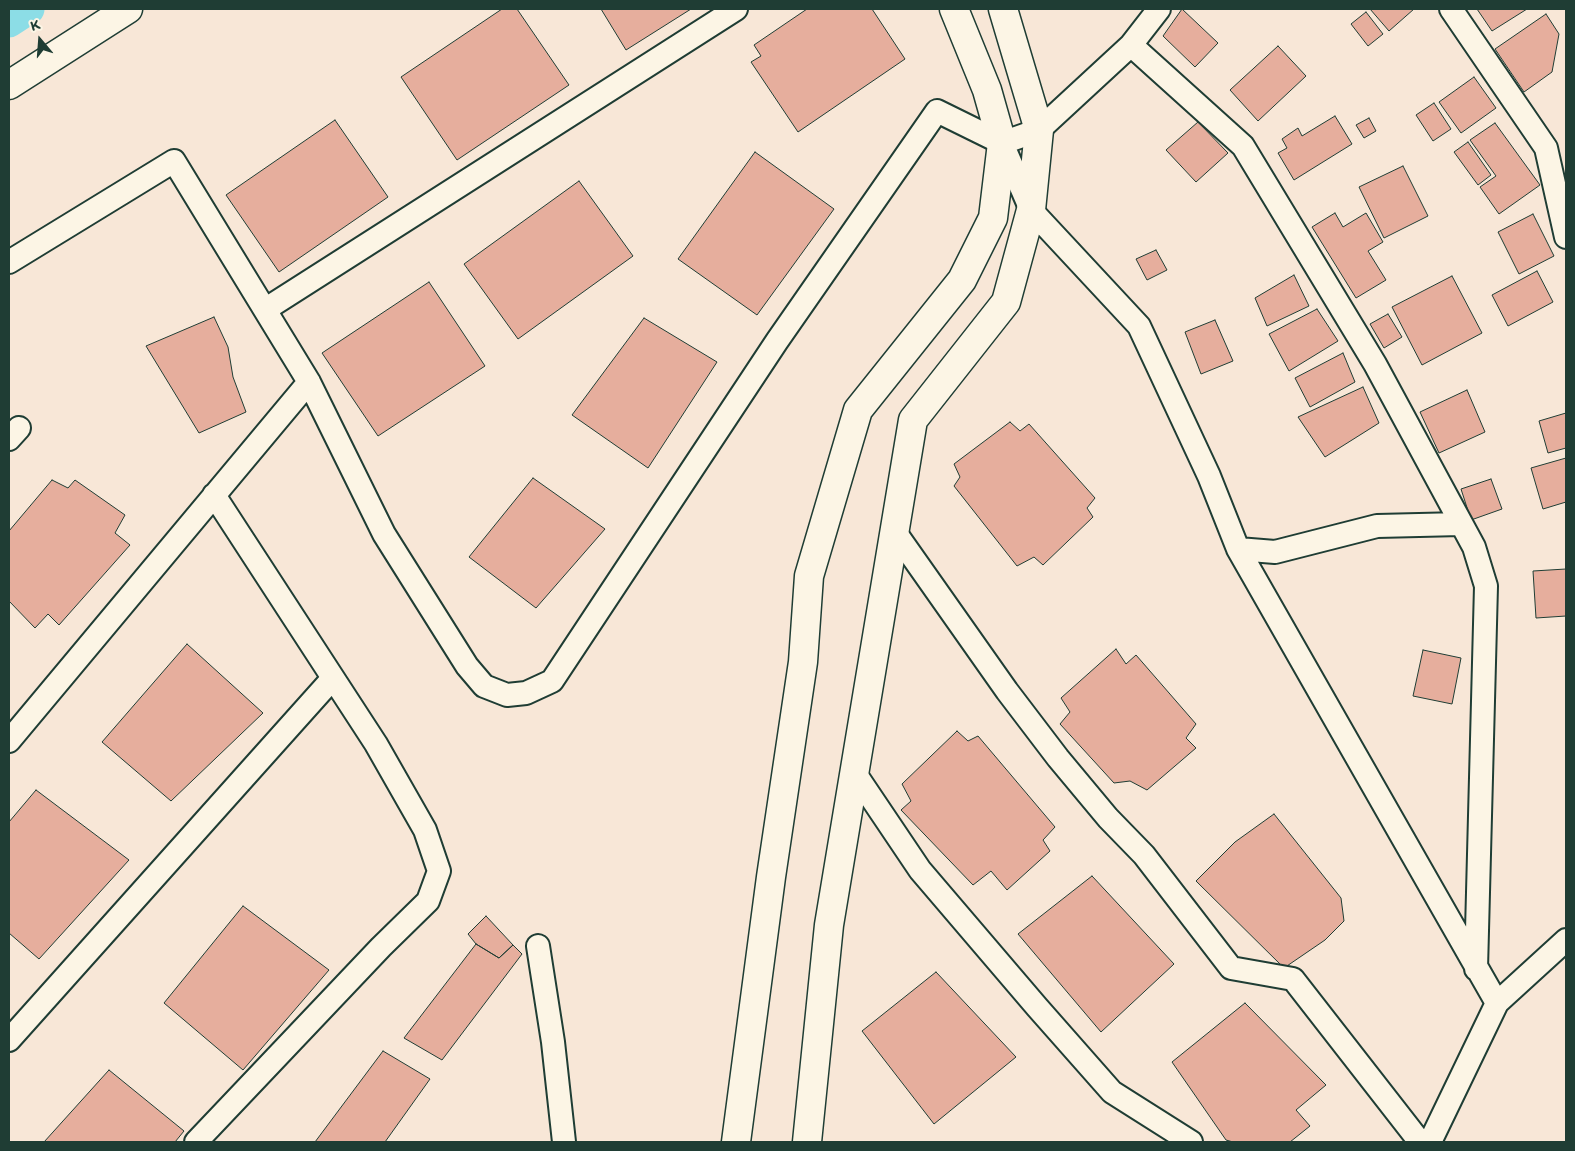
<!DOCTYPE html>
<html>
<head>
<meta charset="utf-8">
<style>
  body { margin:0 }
  #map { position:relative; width:1575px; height:1151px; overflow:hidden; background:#f8e7d7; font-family:Itim,sans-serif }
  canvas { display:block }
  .frame { position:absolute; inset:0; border:10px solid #1f3d34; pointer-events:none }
  .north { position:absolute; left:15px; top:15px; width:50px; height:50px; -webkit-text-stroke:4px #fcf5e5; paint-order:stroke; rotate:342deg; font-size:14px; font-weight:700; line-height:20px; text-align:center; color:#1f3d34 }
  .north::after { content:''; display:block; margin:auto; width:18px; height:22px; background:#1f3d34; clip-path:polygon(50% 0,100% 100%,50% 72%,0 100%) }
</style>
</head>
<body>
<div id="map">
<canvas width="1575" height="1151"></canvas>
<div class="frame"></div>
<div class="north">K</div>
</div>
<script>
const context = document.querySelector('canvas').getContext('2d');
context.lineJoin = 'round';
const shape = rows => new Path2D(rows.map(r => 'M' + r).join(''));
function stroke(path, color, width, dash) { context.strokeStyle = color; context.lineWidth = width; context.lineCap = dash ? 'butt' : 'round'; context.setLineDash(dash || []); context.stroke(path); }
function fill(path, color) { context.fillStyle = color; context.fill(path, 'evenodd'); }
stroke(shape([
  [9,22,29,9]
]), '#8cdde6', 31);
const building = shape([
  [502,9,517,9,569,85,457,160,401,77,502,9],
  [601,9,691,9,626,50,601,9],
  [807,9,872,9,905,59,798,132,751,62,761,56,754,45,807,9],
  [1182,9,1218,43,1195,67,1163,36,1182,9],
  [1370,9,1414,9,1389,31,1370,9],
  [1477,9,1527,9,1492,31,1477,9],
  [1366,12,1383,34,1368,46,1351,24,1366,12],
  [1546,14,1559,34,1552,72,1524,92,1495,49,1546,14],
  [1278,46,1306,76,1258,121,1230,90,1278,46],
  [1474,77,1496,108,1461,133,1439,102,1474,77],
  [1434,103,1451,129,1433,141,1416,115,1434,103],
  [1335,116,1352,144,1294,180,1278,153,1287,148,1282,139,1298,128,1302,136,1335,116],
  [1369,118,1376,131,1364,138,1356,125,1369,118],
  [335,120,388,197,279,272,226,195,335,120],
  [1198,122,1228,153,1196,182,1166,150,1198,122],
  [1495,123,1540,185,1499,214,1480,187,1496,176,1470,140,1495,123],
  [1468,142,1491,175,1478,185,1454,152,1468,142],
  [755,152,834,209,757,315,678,259,755,152],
  [1403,166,1428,216,1384,238,1359,187,1403,166],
  [579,181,633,256,518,339,464,264,579,181],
  [1335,213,1343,227,1366,213,1383,242,1368,251,1386,280,1356,298,1312,227,1335,213],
  [1533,214,1554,256,1519,274,1498,232,1533,214],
  [1156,250,1167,270,1147,280,1136,259,1156,250],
  [1537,271,1553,302,1508,326,1492,295,1537,271],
  [1294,275,1309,306,1267,326,1255,298,1294,275],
  [1452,276,1482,333,1422,365,1392,307,1452,276],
  [429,282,485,366,378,436,322,353,429,282],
  [1317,309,1338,341,1289,371,1269,334,1317,309],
  [1388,314,1402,337,1384,348,1370,324,1388,314],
  [214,317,228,347,233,377,246,412,199,433,146,346,214,317],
  [644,318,717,362,648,468,572,415,644,318],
  [1215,320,1233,361,1201,374,1185,332,1215,320],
  [1343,353,1355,382,1310,407,1295,378,1343,353],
  [1363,387,1379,423,1325,457,1298,417,1363,387],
  [1467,390,1485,432,1439,453,1420,412,1467,390],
  [1566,413,1566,448,1548,453,1539,421,1566,413],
  [1010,422,1020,431,1029,424,1095,498,1087,508,1093,517,1043,565,1034,557,1017,566,954,486,960,477,954,464,1010,422],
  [1566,458,1566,502,1543,509,1531,468,1566,458],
  [533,478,605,529,536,608,469,557,533,478],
  [1491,479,1502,509,1471,520,1461,489,1491,479],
  [52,480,68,488,75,480,125,515,115,533,130,545,59,625,48,614,35,628,9,601,9,531,52,480],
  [1566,569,1566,616,1536,618,1533,571,1566,569],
  [187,644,263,713,171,801,102,742,187,644],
  [1116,649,1126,664,1136,655,1196,724,1186,738,1196,748,1147,790,1130,781,1114,783,1060,724,1070,712,1061,698,1116,649],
  [1423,650,1461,658,1452,704,1413,696,1423,650],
  [957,731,968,741,978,736,1055,827,1043,840,1050,851,1007,890,991,871,973,885,901,810,911,801,902,784,957,731],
  [36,790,129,860,39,959,9,933,9,822,36,790],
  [1274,814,1341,898,1344,921,1325,940,1284,968,1196,881,1235,842,1274,814],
  [1092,876,1174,964,1101,1032,1018,934,1092,876],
  [243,906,329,970,243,1070,164,1003,243,906],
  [486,916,513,945,499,958,476,944,468,934,486,916],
  [476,944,499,958,513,945,522,954,442,1060,404,1038,476,944],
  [936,972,1016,1057,934,1124,862,1031,936,972],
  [1245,1003,1326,1085,1296,1110,1310,1126,1290,1142,1233,1142,1226,1140,1172,1062,1245,1003],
  [383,1051,430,1079,385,1142,315,1142,383,1051],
  [109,1070,184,1131,175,1142,44,1142,109,1070]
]);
fill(building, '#e6ae9d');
stroke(building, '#1f3d34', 1);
const minor = shape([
  [1451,9,1546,148,1566,237],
  [1131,45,1243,146,1375,364,1474,547,1486,586,1476,969],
  [1002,143,1031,210,1139,326,1209,476,1238,549,1497,1003],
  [9,262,174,161,309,382,384,534,467,666,484,686,507,695,526,693,552,681,777,341,937,111,1002,143,1039,130,1131,45,1159,9],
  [266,309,736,9],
  [9,439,19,428],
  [895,532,1007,691,1058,758,1108,818,1144,855,1231,968,1293,979,1420,1142],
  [1238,549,1275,552,1377,526,1461,524],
  [9,741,309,382],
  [854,772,920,870,1037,1007,1112,1092,1191,1142],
  [538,946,553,1042,564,1142],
  [9,1040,333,678],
  [196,1142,381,947,428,901,439,871,425,830,376,744,214,495],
  [1430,1142,1497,1003,1566,940]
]);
const secondary = shape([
  [9,85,128,9],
  [736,1142,771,877,803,662,809,576,858,410,962,280,993,218,1002,143,987,90,954,9],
  [807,1142,829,925,913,420,1006,302,1031,210,1039,130,1003,9]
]);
stroke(minor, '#1f3d34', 26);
stroke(secondary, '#1f3d34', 31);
stroke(minor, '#fcf5e5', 22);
stroke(secondary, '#fcf5e5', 28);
</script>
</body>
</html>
